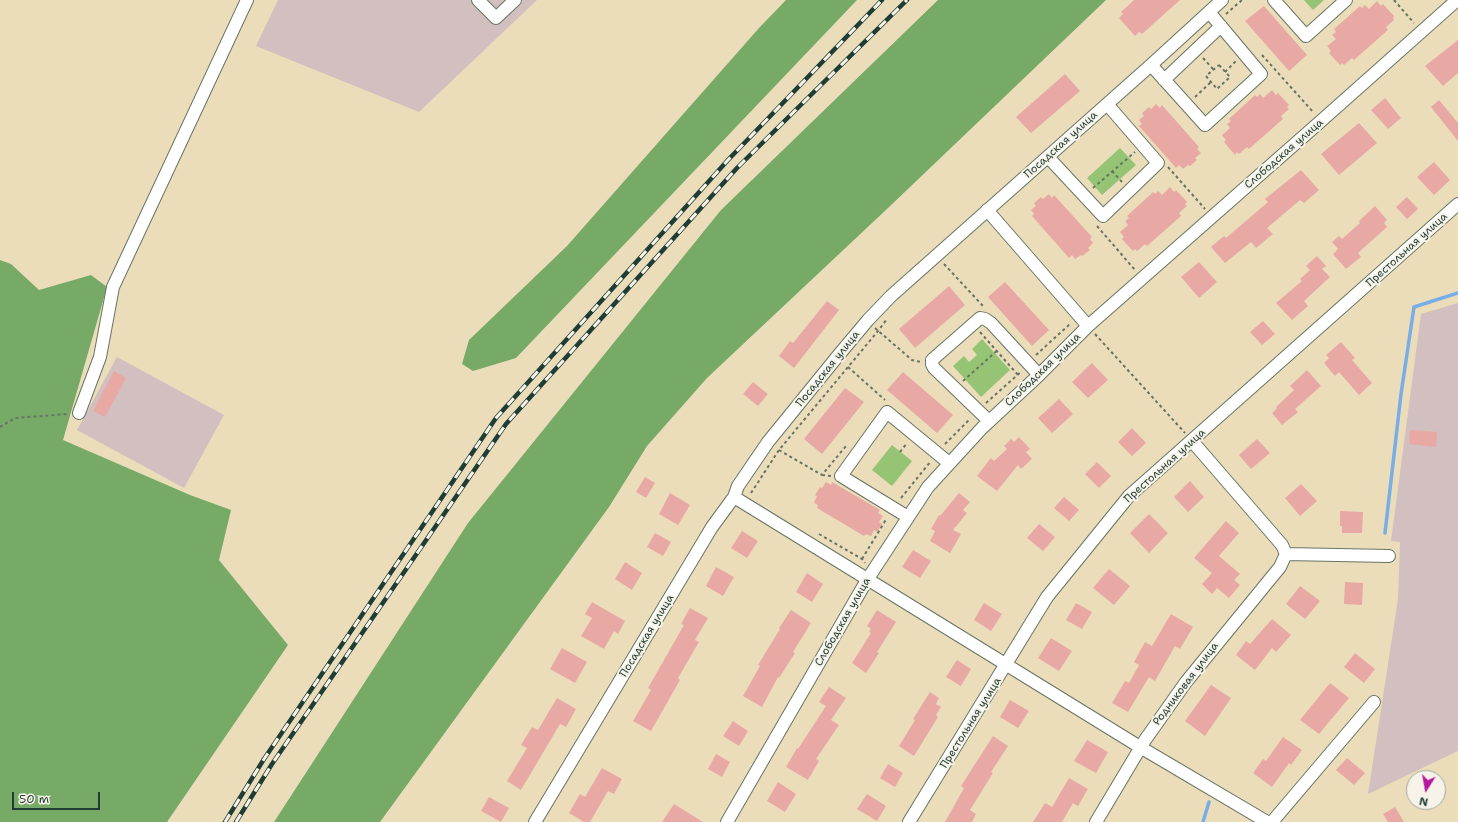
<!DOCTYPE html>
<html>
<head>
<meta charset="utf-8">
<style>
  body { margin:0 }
  #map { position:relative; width:1458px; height:822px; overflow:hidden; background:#ebddba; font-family:"Shantell Sans",sans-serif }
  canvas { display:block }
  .north { position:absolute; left:1406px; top:770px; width:40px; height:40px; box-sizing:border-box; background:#f7f3e8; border:1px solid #a1aaa0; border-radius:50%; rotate:191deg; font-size:11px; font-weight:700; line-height:16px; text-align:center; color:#1f3d34 }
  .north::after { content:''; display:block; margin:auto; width:14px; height:18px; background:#b5179e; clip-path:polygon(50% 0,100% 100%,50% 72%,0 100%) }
  .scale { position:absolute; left:12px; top:792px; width:88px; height:18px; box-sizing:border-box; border:2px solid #1f3d34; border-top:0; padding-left:5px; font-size:12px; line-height:14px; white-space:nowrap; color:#1f3d34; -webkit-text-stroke:3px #f7f3e8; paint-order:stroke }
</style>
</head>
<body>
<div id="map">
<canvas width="1458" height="822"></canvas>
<div class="north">N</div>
<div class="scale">50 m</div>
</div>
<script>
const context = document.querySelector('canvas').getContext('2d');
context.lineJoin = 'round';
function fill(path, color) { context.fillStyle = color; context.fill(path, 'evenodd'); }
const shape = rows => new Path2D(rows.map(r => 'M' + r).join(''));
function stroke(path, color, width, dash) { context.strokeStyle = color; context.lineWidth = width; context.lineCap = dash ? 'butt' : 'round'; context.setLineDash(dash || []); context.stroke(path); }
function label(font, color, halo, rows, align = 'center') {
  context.font = font + ' "Shantell Sans",sans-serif'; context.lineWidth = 4; context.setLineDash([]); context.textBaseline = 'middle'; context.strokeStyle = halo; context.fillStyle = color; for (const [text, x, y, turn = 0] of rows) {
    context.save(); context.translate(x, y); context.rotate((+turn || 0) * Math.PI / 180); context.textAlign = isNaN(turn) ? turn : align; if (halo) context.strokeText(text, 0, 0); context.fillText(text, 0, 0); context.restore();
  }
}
fill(shape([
  [278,0,537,0,419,112,256,46],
  [1458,303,1458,751,1368,794,1398,599,1400,542,1391,541,1421,314],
  [117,357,224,415,184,488,77,430]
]), '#d2bfc0');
fill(shape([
  [1304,0,1324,0,1313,10],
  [1120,148,1136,165,1102,195,1087,178],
  [982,339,1010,370,981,397,953,366,964,356,969,362,977,355,972,349],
  [892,445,912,461,892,486,872,470]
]), '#94c474');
fill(shape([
  [786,0,857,0,516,358,473,371,462,364,469,340,567,246,759,28],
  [938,0,1106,0,888,208,707,378,647,446,609,507,380,822,274,822,468,523,721,210],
  [0,260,11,264,39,290,91,275,107,287,63,440,190,495,231,510,219,560,288,645,167,822,0,822]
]), '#7a6');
stroke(shape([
  [1385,533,1401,394,1414,307,1458,293],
  [1203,822,1209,802]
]), '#78ade6', 3.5);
fill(shape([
  [1134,0,1180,0,1142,34,1139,32,1135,36,1119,18,1123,14,1121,12],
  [1377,1,1381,6,1383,4,1394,16,1393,18,1394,20,1386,27,1388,30,1354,60,1352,58,1344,65,1342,63,1340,65,1329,53,1331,51,1327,46,1336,39,1332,35,1336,32,1334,29,1360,6,1362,8,1365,5,1369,9],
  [1264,6,1307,55,1289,71,1245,21],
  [1458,40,1458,73,1443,86,1425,66],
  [1065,74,1080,91,1031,133,1016,117],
  [1272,90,1276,95,1278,93,1289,105,1287,107,1289,109,1281,116,1283,119,1249,149,1247,147,1239,154,1237,152,1235,155,1224,142,1226,140,1222,135,1230,128,1227,124,1231,121,1229,119,1255,95,1257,97,1260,94,1263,98],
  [1385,98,1401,118,1388,129,1371,110],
  [1439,100,1458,123,1458,141,1431,107],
  [1156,104,1160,108,1162,105,1199,147,1197,149,1201,153,1195,158,1197,160,1190,166,1188,165,1183,169,1179,165,1176,168,1139,126,1142,124,1139,120,1144,116,1142,113,1149,107,1151,109],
  [1359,123,1377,143,1339,175,1321,154],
  [1434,162,1450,180,1434,195,1417,177],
  [1301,170,1319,190,1304,203,1300,200,1267,228,1273,234,1256,248,1251,242,1225,263,1211,247,1224,236,1226,238,1268,202,1265,199],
  [1170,187,1174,192,1176,190,1187,202,1185,204,1187,206,1179,213,1181,216,1147,246,1145,244,1137,251,1135,249,1133,251,1122,239,1124,237,1120,232,1128,225,1125,221,1129,218,1127,216,1153,192,1155,194,1158,191,1162,195],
  [1049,194,1052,198,1054,195,1092,237,1090,239,1093,243,1088,248,1090,250,1082,256,1081,255,1075,259,1072,255,1069,258,1032,216,1034,214,1031,210,1036,206,1034,203,1041,197,1043,199],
  [1407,197,1418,209,1407,219,1396,207],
  [1375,206,1387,220,1384,223,1387,227,1358,253,1361,257,1346,269,1333,254,1338,249,1332,242,1339,236,1342,239,1360,223,1359,221],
  [1317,256,1326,266,1322,269,1330,277,1304,301,1308,306,1292,320,1276,303,1302,281,1300,279,1310,270,1306,266],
  [1199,262,1217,282,1199,298,1181,277],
  [1005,282,1049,330,1032,346,988,297],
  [949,286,965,305,915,348,899,329],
  [827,301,839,310,794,368,779,356,790,341,793,343],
  [1263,321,1275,334,1262,345,1250,332],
  [1341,342,1355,358,1352,360,1372,383,1359,395,1339,372,1335,376,1324,363,1329,358,1326,355],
  [1092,363,1108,380,1088,398,1072,382],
  [1307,370,1321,386,1295,409,1298,412,1282,425,1272,413,1277,408,1276,407,1294,390,1290,386],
  [114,371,126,378,105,417,93,411],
  [903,372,953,415,937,433,887,390],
  [753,382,768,394,758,406,743,394],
  [845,388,864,402,822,454,804,439],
  [1059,399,1073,414,1052,433,1038,418],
  [1132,428,1146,443,1132,456,1118,442],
  [1410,430,1437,432,1436,447,1409,444],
  [1019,437,1030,449,1026,452,1032,459,1021,469,1018,465,997,491,977,476,991,458,994,461,1007,449,1004,446,1011,439,1014,442],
  [1257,439,1270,453,1251,469,1239,455],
  [1097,462,1111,476,1099,488,1085,474],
  [645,477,655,483,646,498,636,492],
  [1190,481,1204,497,1188,512,1174,497],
  [826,482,831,485,832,482,880,510,878,513,883,516,879,522,882,524,877,532,874,530,871,536,866,534,864,536,817,508,818,505,814,503,817,496,815,495,820,487,822,488],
  [1301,484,1317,501,1300,516,1285,498],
  [670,493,690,505,678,525,659,514],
  [959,493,970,502,963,510,967,513,953,530,961,534,950,553,930,541,935,531,931,529,939,515,940,516],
  [1064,497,1079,510,1069,521,1054,508],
  [1340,511,1363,512,1362,533,1342,533,1342,526,1340,526],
  [1149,514,1168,533,1149,553,1130,533],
  [1226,521,1239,533,1219,556,1240,574,1234,580,1240,585,1229,598,1217,588,1212,594,1202,584,1212,573,1194,558],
  [1039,524,1055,537,1043,551,1027,538],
  [742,531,758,541,747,558,731,548],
  [655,533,671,542,663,556,647,547],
  [913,550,931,561,920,578,902,567],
  [625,562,642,573,632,590,615,579],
  [716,567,734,577,723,596,706,586],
  [1109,569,1130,586,1114,605,1093,588],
  [807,573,823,584,812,602,796,592],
  [1345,582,1363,583,1362,605,1344,604],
  [1300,586,1320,601,1305,619,1286,604],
  [592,602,625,621,618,634,614,631,604,649,581,636,592,618,585,614],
  [984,603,1002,614,991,631,974,620],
  [1076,603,1092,612,1082,629,1066,620],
  [690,608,708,618,695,640,699,642,678,678,680,680,651,731,633,721,651,690,648,688,684,625,681,624],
  [791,610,811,623,793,652,795,653,779,678,778,677,762,707,743,696,760,666,758,665,780,629,779,628],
  [877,610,896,622,877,652,879,653,866,673,852,663,871,633,869,632,871,629,867,626],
  [1171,614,1193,627,1180,649,1175,646,1155,681,1149,677,1128,712,1112,703,1125,681,1129,683,1139,665,1134,662,1145,642,1152,646],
  [1272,619,1291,635,1276,652,1272,648,1255,670,1236,655,1246,641,1250,644],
  [1051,638,1072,651,1059,671,1038,658],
  [562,648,587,662,575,683,550,669],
  [1355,653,1375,669,1364,683,1344,667],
  [957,660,971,669,961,686,946,677],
  [1330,683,1349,698,1319,734,1300,720],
  [1211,685,1231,698,1205,736,1185,721],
  [829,687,846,698,831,720,839,725,816,759,819,761,808,780,786,767,797,748,798,749,826,706,819,702],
  [930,692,939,698,936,704,941,707,936,715,938,717,914,756,899,746,915,720,913,719],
  [557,698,576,709,566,727,560,724,521,790,507,781,527,748,521,745,532,727,538,730],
  [1010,700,1029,711,1018,728,1000,717],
  [733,721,748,731,739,746,723,736],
  [993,736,1008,746,991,772,993,773,970,810,976,814,972,822,945,822,964,788,961,786],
  [1283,737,1302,750,1291,765,1289,763,1272,787,1253,773,1263,759,1266,761],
  [1087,740,1108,752,1096,773,1074,761],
  [716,754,730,762,722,777,708,769],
  [1347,758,1365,773,1354,785,1336,770],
  [888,764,903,773,895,787,880,778],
  [602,768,622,779,614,794,608,791,590,822,584,822,569,813,580,794,585,797],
  [1069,778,1088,789,1078,806,1073,803,1062,822,1033,822,1045,803,1052,807],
  [778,782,796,794,785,812,767,801],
  [867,794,886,806,877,821,857,809],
  [489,797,509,808,501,822,481,811],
  [674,804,703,822,662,822],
  [1395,807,1404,822,1388,822,1383,814]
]), '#e8a9a5');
const minor = shape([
  [478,0,496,18,515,0],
  [1274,0,1306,36,1346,0],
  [1151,65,1205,125,1261,74,1209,12],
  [1164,80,1221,26],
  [1048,157,1103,216,1158,163,1107,104],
  [987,210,1088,326],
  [79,413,100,357,113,287,247,0],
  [989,421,934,368,932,364,932,360,980,318,985,319,991,323,1039,375],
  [1192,441,1282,545,1286,554],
  [734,497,1140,747,1267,822],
  [908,517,841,476,887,412,949,463],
  [1286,554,1389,556],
  [535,822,712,527,734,497,738,486,768,442,837,357,868,320,891,296,1151,65,1222,0],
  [727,822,867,580,928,487,982,428,1039,375,1088,326,1321,121,1457,0],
  [909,822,1047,597,1129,496,1458,204],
  [1096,822,1145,740,1186,682,1280,567,1286,554],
  [1272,822,1374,702]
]);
stroke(minor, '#667563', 14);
stroke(shape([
  [1394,0,1414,23],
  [1226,14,1242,0],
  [1262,55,1314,113],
  [1203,58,1213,69],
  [1219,65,1230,77,1217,89,1206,76,1219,65],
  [1225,72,1236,61],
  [1195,97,1211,82],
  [1168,167,1205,209],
  [1112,171,1122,182],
  [1093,188,1135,152],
  [1097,226,1135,270],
  [944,264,983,306],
  [875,328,912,360,921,362],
  [980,332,1018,375],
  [1095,334,1185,433],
  [1036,355,1071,323],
  [848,367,885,400],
  [963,381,999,349],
  [986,403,1022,371],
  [0,427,15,418,68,414],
  [945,444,970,419],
  [779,450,822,475,846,446],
  [900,452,907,443],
  [822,475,831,476],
  [751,493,779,450,878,331,887,319],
  [901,498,931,461],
  [819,534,862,559,865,563],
  [862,559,887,518]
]), '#667563', 2, [3, 3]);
stroke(minor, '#fff', 12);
const rail = shape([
  [225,822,264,759,496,418,728,160,882,0],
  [236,822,272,764,506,424,737,168,907,0]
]);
stroke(rail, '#1f3d34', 4.5);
stroke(rail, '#f7f3e8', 3, [9]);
label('11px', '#1f3d34', '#f7f3e8', [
  ["Посадская улица",1061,145,-42],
  ["Слободская улица",1284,154,-41],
  ["Престольная улица",1407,250,-42],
  ["Посадская улица",828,369,-51],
  ["Слободская улица",1043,370,-44],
  ["Престольная улица",1165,466,-42],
  ["Слободская улица",843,622,-60],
  ["Посадская улица",647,636,-59],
  ["Родниковая улица",1186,684,-53],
  ["Престольная улица",971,723,-58]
]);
</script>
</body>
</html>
